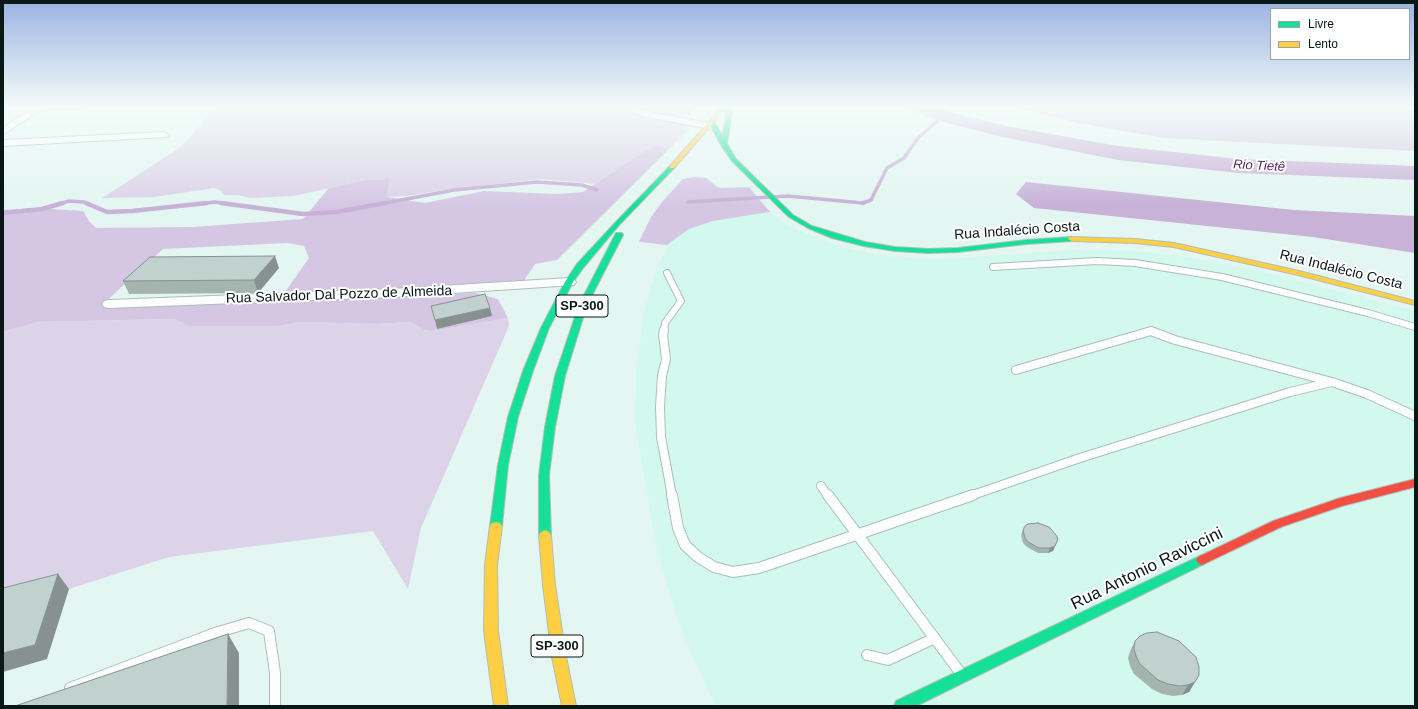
<!DOCTYPE html>
<html>
<head>
<meta charset="utf-8">
<style>
  body { margin:0 }
  #map { position:relative; width:1418px; height:709px; overflow:hidden; background:#e4f6f2; font-family:Arial,sans-serif }
  canvas { display:block }
  .frame { position:absolute; inset:0; border:4px solid #081815; pointer-events:none }
  .legend { position:absolute; left:1270px; top:8px; width:140px; height:52px; box-sizing:border-box; background:#fff; border:1px solid #9ca3a1; margin:0; padding:5px 7px; list-style:none; font-size:12px; color:#081815 }
  .legend li { display:flex; align-items:center; gap:8px; height:20px }
  .legend b { width:20px; border:1px solid #9ca3a1 }
</style>
</head>
<body>
<div id="map">
<canvas width="1418" height="709"></canvas>
<div class="frame"></div>
<ul class="legend">
<li><b style="height:5px;background:#16e098"></b>Livre</li>
<li><b style="height:5px;background:#ffcf43"></b>Lento</li>
</ul>
</div>
<script>
const context = document.querySelector('canvas').getContext('2d');
context.lineJoin = 'round';
function fill(path, color) { context.fillStyle = color; context.fill(path, 'evenodd'); }
const shape = rows => new Path2D(rows.map(r => 'M' + r).join(''));
function stroke(path, color, width, dash) { context.strokeStyle = color; context.lineWidth = width; context.lineCap = dash ? 'butt' : 'round'; context.setLineDash(dash || []); context.stroke(path); }
function label(font, color, halo, rows, align = 'center') {
  context.font = font + ' Arial,sans-serif'; context.lineWidth = 4; context.setLineDash([]); context.textBaseline = 'middle'; context.strokeStyle = halo; context.fillStyle = color; for (const [text, x, y, turn = 0] of rows) {
    context.save(); context.translate(x, y); context.rotate((+turn || 0) * Math.PI / 180); context.textAlign = isNaN(turn) ? turn : align; if (halo) context.strokeText(text, 0, 0); context.fillText(text, 0, 0); context.restore();
  }
}
fill(shape([
  [770,212,778,219,800,231,827,242,859,251,894,257,931,259,965,258,1071,250,1134,251,1174,255,1260,271,1415,311,1415,706,715,706,680,628,657,551,635,423,636,371,644,311,654,277,667,245,689,229,713,221]
]), '#d3f8ee');
fill(shape([
  [216,106,524,106,519,107,522,109,530,107,529,106,616,106,642,116,683,124,688,126,689,129,668,150,660,145,596,184,540,179,443,190,407,196,386,197,389,179,365,180,294,196,251,198,238,195,224,195,221,191,214,188,155,197,102,198,178,149,191,136],
  [508,318,509,326,421,528,408,589,373,531,169,557,69,589,3,606,3,332,38,322,174,319,189,326,279,326,299,322,377,324,411,322,424,330,432,331]
]), '#dcd3e9');
fill(shape([
  [634,106,696,106,689,115,672,116,650,111],
  [1012,106,1415,106,1415,151,1164,138,1077,123],
  [660,145,668,150,557,260,535,264,523,282,393,290,285,292,309,258,304,246,287,243,163,249,102,305,167,305,475,293,498,299,508,318,432,331,424,330,411,322,377,324,299,322,279,326,189,326,174,319,38,322,3,332,3,210,36,208,83,211,89,221,96,228,192,227,303,219,329,188,365,180,389,179,387,197,425,203,484,191,557,194,583,192,645,151],
  [694,177,706,178,719,188,749,187,770,212,713,221,689,229,667,245,639,242,651,217,662,202,683,179]
]), '#d5c7e4');
fill(shape([
  [1026,182,1294,210,1415,216,1415,253,1313,237,1034,208,1016,194]
]), '#c9b2d8');
stroke(shape([
  [688,202,788,196,863,203,871,200,887,168,904,158,918,138,943,116],
  [59,204,69,201,84,202,88,204],
  [198,204,215,202,229,204],
  [380,204,454,190,537,182,582,185,597,190]
]), '#c9b2d8', 3.5);
stroke(shape([
  [86,203,107,212,132,211,207,203],
  [221,203,303,214,337,212,385,203],
  [862,203,863,203],
  [3,213,42,209,63,203]
]), '#c9b2d8', 4.5);
fill(shape([
  [909,106,934,106,950,112,1006,126,1118,146,1239,159,1415,166,1415,180,1239,173,1118,160,998,136,936,120,911,110,909,106]
]), '#c9b2d8');
const laneFar2 = shape([
  [993,267,1097,261,1135,263,1222,277,1368,313,1415,327],
  [664,331,665,323,681,301,667,273]
]);
const laneFar1 = shape([
  [664,330,663,335,666,359,662,376,660,406,661,437,672,496],
  [1016,370,1151,331,1175,340,1332,382,1367,394,1415,416],
  [821,486,828,496],
  [970,496,1080,458,1290,392,1332,382]
]);
const lane = shape([
  [672,495,678,528,685,545,698,557,714,567,733,572,759,568,973,495],
  [828,495,959,671],
  [867,655,888,660,935,638],
  [70,688,215,633,249,623,269,631,275,673,275,706]
]);
const street = shape([
  [34,106,82,106,78,109,40,110,3,135,3,128,34,106],
  [619,106,630,106,649,112,710,123,715,126,710,129,647,117,620,108,619,106],
  [164,132,169,135,167,137,3,146,3,140,164,132],
  [569,278,574,279,576,282,574,285,392,297,109,308,104,307,102,304,104,301,109,300,392,289,569,278]
]);
const fast = shape([
  [727,106,733,106,727,144,736,159,793,215,812,226,865,242,895,247,928,249,958,248,1026,240,1072,237,1076,239,1072,241,1026,244,958,252,928,253,895,251,864,246,832,238,808,228,789,217,732,161,721,145,709,123,714,122,723,136,727,106],
  [670,166,675,167,619,225,583,268,573,282,549,328,533,371,518,417,508,465,502,526,500,529,496,530,492,529,490,526,498,465,508,417,523,371,541,328,565,282,577,264,615,223,670,166],
  [616,233,622,233,623,235,587,305,565,376,555,427,549,475,551,535,549,538,545,540,541,538,539,535,539,475,545,427,555,376,579,305,616,233],
  [1202,555,1206,557,1208,560,1206,563,916,706,894,706,896,701,1202,555]
]);
const slow = shape([
  [723,106,728,106,674,168,670,168,670,166,723,106],
  [1069,237,1135,239,1174,243,1299,271,1415,301,1415,305,1298,275,1174,247,1135,243,1072,241,1068,239,1069,237],
  [496,522,500,523,502,526,497,565,498,631,508,706,494,706,484,631,485,565,490,526,492,523,496,522],
  [545,530,549,532,551,535,555,585,566,657,576,706,562,706,552,657,543,585,539,535,541,532,545,530]
]);
const jam = shape([
  [1415,479,1415,487,1342,506,1281,527,1206,563,1202,565,1198,563,1196,560,1198,557,1273,521,1340,498,1415,479]
]);
stroke(laneFar2, '#aebeba', 8);
stroke(laneFar1, '#aebeba', 10);
stroke(lane, '#aebeba', 12);
stroke(street, '#aebeba', 2);
stroke(fast, '#aebeba', 2);
stroke(slow, '#aebeba', 2);
stroke(jam, '#aebeba', 2);
stroke(laneFar2, '#fbfefd', 6);
stroke(laneFar1, '#fbfefd', 8);
stroke(lane, '#fbfefd', 10);
fill(street, '#fbfefd');
fill(fast, '#16e098');
fill(slow, '#ffcf43');
fill(jam, '#f24e42');
fill(shape([
  [279,268,258,293,129,294,123,281],
  [1023,530,1056,544,1053,551,1048,553,1038,553,1027,547,1023,543,1021,535],
  [1135,641,1199,675,1189,692,1182,695,1173,696,1162,694,1152,689,1134,674,1130,666,1128,658,1130,651]
]), '#a6b4b0');
fill(shape([
  [275,256,279,268,258,293,254,280],
  [490,308,492,316,437,329,435,320],
  [1058,539,1053,551,1048,553,1050,548],
  [58,574,69,589,47,659,3,672,3,653],
  [228,634,239,653,239,706,227,706],
  [1195,682,1189,692,1182,695,1188,685]
]), '#879290');
const building = shape([
  [275,256,254,280,123,281,150,257,275,256],
  [485,294,490,308,435,320,431,306,485,294],
  [1038,523,1049,527,1056,535,1058,539,1055,546,1050,548,1039,548,1028,542,1025,538,1023,530,1025,526,1028,524,1038,523],
  [58,574,35,645,3,653,3,588,58,574],
  [1157,632,1179,641,1196,657,1199,667,1199,675,1195,682,1188,685,1179,686,1168,684,1158,680,1140,664,1136,656,1134,648,1135,641,1140,636,1147,633,1157,632],
  [228,634,227,706,15,706,228,634]
]);
fill(building, '#c1d1cd');
stroke(building, '#879290', 1);
const sky = context.createLinearGradient(0, 0, 0, 205);
sky.addColorStop(0, '#9bb3e2');
sky.addColorStop(0.52, '#f3fbf9');
sky.addColorStop(1, '#f3fbf900');
context.fillStyle = sky;
context.fillRect(0, 0, 1418, 205);
label('italic 13px', '#542265', '#fff', [
  ["Rio Tietê",1259,166,3]
]);
for (const [x, y, w] of [
  [582,306,52],
  [557,646,52]
]) { const box = new Path2D(); box.roundRect(x - w / 2, y - 11, w, 22, 3); context.fillStyle = '#fff'; context.fill(box); stroke(box, '#081815', 1); }
label('bold 13px', '#081815', null, [
  ["SP-300",582,306],
  ["SP-300",557,646]
]);
label('14px', '#081815', '#fff', [
  ["Rua Indalécio Costa",1017,231,-4],
  ["Rua Indalécio Costa",1341,270,14],
  ["Rua Salvador Dal Pozzo de Almeida",339,295,-2]
]);
label('17px', '#081815', '#fff', [
  ["Rua Antonio Raviccini",1147,569,-26]
]);
</script>
</body>
</html>
